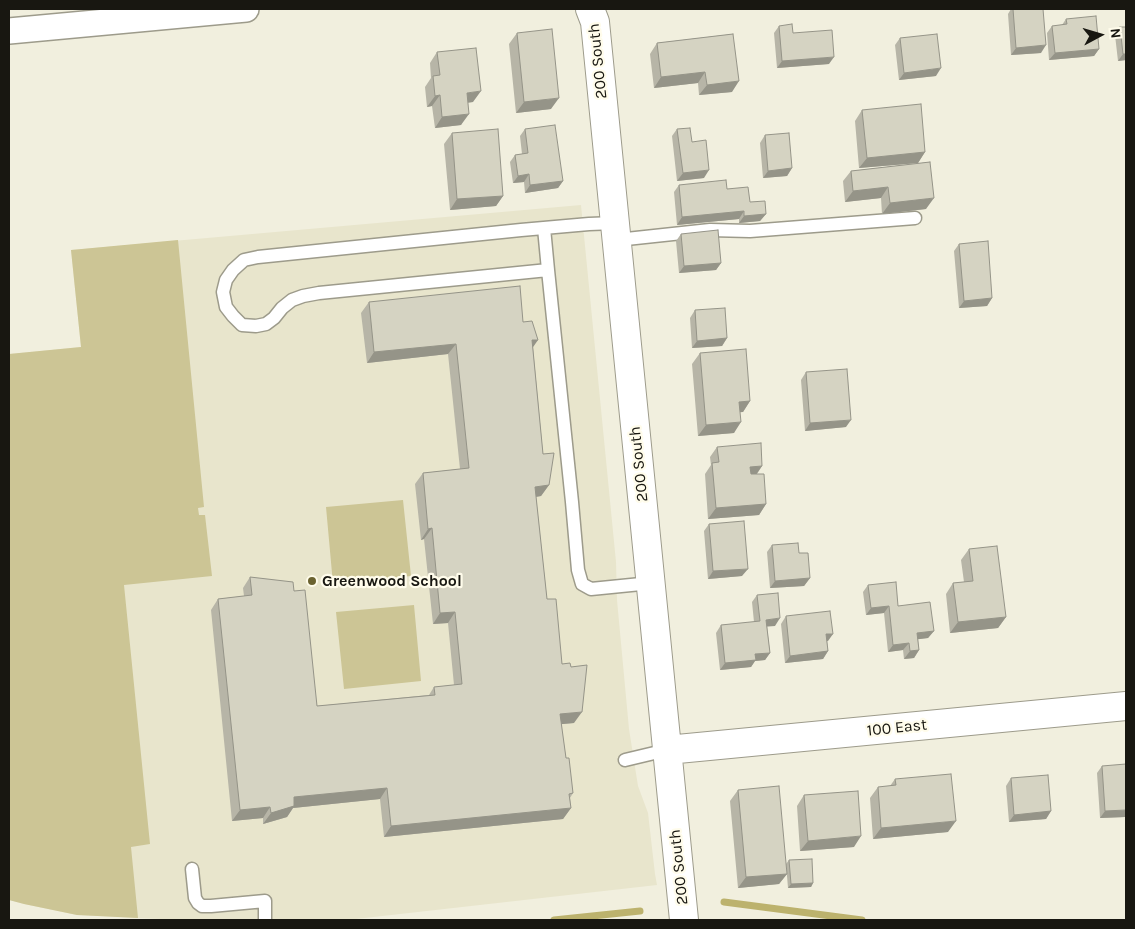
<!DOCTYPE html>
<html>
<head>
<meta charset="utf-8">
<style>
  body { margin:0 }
  #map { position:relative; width:1135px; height:929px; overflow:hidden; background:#f1efde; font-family:Karla,sans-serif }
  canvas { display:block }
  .frame { position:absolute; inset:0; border:10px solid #181711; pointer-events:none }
  .north { position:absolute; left:1075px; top:10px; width:50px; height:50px; -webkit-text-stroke:4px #fffceb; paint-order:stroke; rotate:84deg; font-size:14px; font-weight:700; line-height:20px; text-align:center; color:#181711 }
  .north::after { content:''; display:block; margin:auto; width:18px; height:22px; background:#181711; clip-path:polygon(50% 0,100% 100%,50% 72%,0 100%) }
</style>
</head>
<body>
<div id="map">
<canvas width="1135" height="929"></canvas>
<div class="frame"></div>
<div class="north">N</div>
</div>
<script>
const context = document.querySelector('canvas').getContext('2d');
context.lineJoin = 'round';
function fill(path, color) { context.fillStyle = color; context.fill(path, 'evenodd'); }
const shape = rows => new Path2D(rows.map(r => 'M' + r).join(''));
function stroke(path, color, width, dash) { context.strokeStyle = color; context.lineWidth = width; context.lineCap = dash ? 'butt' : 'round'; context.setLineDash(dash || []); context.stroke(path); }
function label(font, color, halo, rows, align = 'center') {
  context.font = font + ' Karla,sans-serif'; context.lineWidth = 4.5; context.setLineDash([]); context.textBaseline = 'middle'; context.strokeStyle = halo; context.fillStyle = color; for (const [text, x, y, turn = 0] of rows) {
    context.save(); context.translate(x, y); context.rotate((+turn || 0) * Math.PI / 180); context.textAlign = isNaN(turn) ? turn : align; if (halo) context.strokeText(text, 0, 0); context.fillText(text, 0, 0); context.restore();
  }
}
fill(shape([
  [581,205,616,562,617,600,629,729,638,786,648,813,655,874,657,885,347,920,181,920,77,915,24,904,9,900,9,354,81,347,71,250]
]), '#e8e5cc');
fill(shape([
  [178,240,204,507,198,508,199,515,205,515,212,576,124,585,150,844,131,847,138,918,77,915,24,904,9,900,9,354,81,347,71,250],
  [403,500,411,576,333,584,326,507],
  [414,605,421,681,344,689,336,612]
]), '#ccc595');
stroke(shape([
  [724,902,862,920],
  [554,920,640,911]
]), '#bcb26d', 7);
const lane = shape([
  [615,223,589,224,521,230,258,257,244,260,233,270,226,280,223,292,226,307,233,316,242,325,256,326,266,324,274,318,282,308,292,300,303,296,319,293,548,270,572,502,578,570,582,584,591,589,651,583],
  [544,228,548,270],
  [617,240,710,230,750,231,915,218],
  [625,760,667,750],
  [192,869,195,898,198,903,202,906,211,906,265,901,265,920]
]);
const street = shape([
  [9,31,246,9]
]);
const secondary = shape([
  [590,9,595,22,684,920],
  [667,750,1126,706]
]);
stroke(lane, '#9d9b8b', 15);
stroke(street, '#9d9b8b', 28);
stroke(secondary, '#9d9b8b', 30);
stroke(lane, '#fff', 12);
stroke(street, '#fff', 25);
stroke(secondary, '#fff', 28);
fill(shape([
  [1011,9,1043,9,1041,53,1011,55,1008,14],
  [1066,19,1099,49,1094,56,1049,60,1047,33,1052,26,1062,25],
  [779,26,793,33,829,64,777,68,774,33],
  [1120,27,1126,60,1118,61,1115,35],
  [517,33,551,109,516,113,509,44],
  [733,34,732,92,699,95,698,83,654,88,650,54,657,43],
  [900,38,936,76,899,80,895,45],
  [437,52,473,102,468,103,461,125,435,128,432,106,427,107,425,87,431,78,430,63],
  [862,110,925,152,918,163,859,168,855,121],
  [525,129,563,181,558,188,525,193,524,182,513,183,510,162,515,155,522,154,520,136],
  [677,129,692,142,704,178,677,181,672,136],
  [452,133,503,196,496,206,450,210,444,144],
  [765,135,792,168,787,176,763,178,760,143],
  [930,162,926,209,882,214,881,198,845,202,843,181,851,171],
  [679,185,727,189,750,202,766,214,760,221,739,223,739,219,677,225,674,192],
  [681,234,721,263,716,270,679,273,676,241],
  [959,244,992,298,987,306,959,308,954,251],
  [369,302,523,322,533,348,543,454,549,485,541,496,536,497,547,599,562,664,574,723,561,724,566,758,573,793,570,798,571,808,563,819,384,837,380,799,293,808,287,817,263,824,263,818,232,821,211,610,218,599,244,596,243,588,250,577,294,591,317,706,429,695,434,687,454,685,448,623,433,624,424,539,421,540,415,484,423,473,460,469,448,354,367,363,361,313],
  [695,310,727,338,722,346,692,348,690,318],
  [700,353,750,401,743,412,740,412,734,433,698,436,692,364],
  [806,372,846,427,805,431,801,380],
  [717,447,762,466,757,474,766,504,759,515,708,519,705,474,711,465,710,457],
  [709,524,742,576,708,579,704,531],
  [772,545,799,553,810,578,804,586,770,588,767,552],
  [969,549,1006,617,998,628,950,633,946,594,953,583,964,582,961,560],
  [868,585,934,631,928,638,918,639,919,650,914,658,904,659,903,650,888,652,884,613,866,615,863,592],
  [757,595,775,626,767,626,770,653,765,660,755,661,751,667,720,670,716,633,721,625,754,622,752,602],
  [786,616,828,641,827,641,828,651,823,659,785,663,781,624],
  [1102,766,1125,817,1100,818,1097,773],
  [1011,778,1051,811,1046,819,1009,822,1006,786],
  [895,779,948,832,873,839,870,798,878,787,890,786],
  [738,790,787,874,779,884,738,888,730,801],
  [804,795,854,847,800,851,797,806],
  [789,860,813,883,811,887,788,888,786,864]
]), '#b7b5a7');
fill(shape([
  [1046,45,1041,53,1011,55,1016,48],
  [1099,49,1094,56,1049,60,1055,53],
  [1123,54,1126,54,1126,60,1118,61],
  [834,57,829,64,777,68,782,61],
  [941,68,936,76,899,80,904,73],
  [705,72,698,83,654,88,661,77],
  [739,81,732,92,699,95,707,85],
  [481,91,473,102,459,103,467,93],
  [440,95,432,106,427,107,435,96],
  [559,98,551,109,516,113,524,102],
  [469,114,461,125,435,128,442,117],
  [925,152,918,163,859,168,867,158],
  [792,168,787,176,763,178,768,171],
  [709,170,704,178,677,181,683,173],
  [529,174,524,182,513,183,518,176],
  [563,181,558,188,525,193,530,185],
  [888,187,881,198,845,202,853,191],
  [503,196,496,206,450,210,457,199],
  [934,198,926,209,882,214,890,203],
  [744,211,739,219,677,225,682,217],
  [766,214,760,221,739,223,744,216],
  [721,263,716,270,679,273,684,266],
  [992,298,987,306,959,308,964,301],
  [727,338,722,346,692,348,697,341],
  [532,340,538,340,531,350],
  [456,344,448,354,367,363,374,352],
  [750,401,743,412,732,413,739,402],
  [851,420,846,427,805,431,810,423],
  [741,422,734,433,698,436,706,425],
  [762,466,755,476,743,477,750,467],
  [549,485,541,496,528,498,535,487],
  [766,504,759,515,708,519,716,508],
  [432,528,424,539,421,540,428,529],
  [748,569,742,576,708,579,713,571],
  [810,578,804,586,770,588,775,581],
  [889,606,884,613,866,615,871,608],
  [455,612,448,623,433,624,440,613],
  [1006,617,998,628,950,633,958,622],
  [780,618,775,626,761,627,766,620],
  [934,631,928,638,912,640,917,633],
  [826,634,833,634,828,641,821,642],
  [909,643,903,650,888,652,893,645],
  [919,650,914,658,904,659,910,651],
  [828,651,823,659,785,663,790,656],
  [770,653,765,660,755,661,751,667,720,670,725,663,755,654],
  [582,712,574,723,552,725,560,714],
  [387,788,380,799,293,808,287,817,263,824,271,813,294,797],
  [270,807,263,818,232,821,240,810],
  [571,808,563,819,384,837,391,826],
  [1126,810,1126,815,1125,817,1100,818,1105,811],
  [1051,811,1046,819,1009,822,1014,815],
  [956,821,948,832,873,839,881,828],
  [861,836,854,847,800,851,808,841],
  [787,874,779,884,738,888,746,877],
  [813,883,811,887,788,888,791,884]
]), '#959488');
const building = shape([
  [1013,9,1043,9,1046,45,1016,48,1013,9],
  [1096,16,1099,49,1055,53,1052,26,1067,24,1066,19,1096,16],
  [792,24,793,33,832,30,834,57,782,61,779,26,792,24],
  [1120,27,1126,27,1126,54,1123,54,1120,27],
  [552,29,559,98,524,102,517,33,552,29],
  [733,34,739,81,707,85,705,72,661,77,657,43,733,34],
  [937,34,941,68,904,73,900,38,937,34],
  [476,48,481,91,467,93,469,114,442,117,440,95,435,96,433,76,440,75,437,52,476,48],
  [921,104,925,152,867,158,862,110,921,104],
  [555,125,563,181,530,185,529,174,518,176,515,155,528,153,525,129,555,125],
  [690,128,692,142,706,140,709,170,683,173,677,129,690,128],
  [498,129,503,196,457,199,452,133,498,129],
  [789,133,792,168,768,171,765,135,789,133],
  [930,162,934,198,890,203,888,187,853,191,851,171,930,162],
  [726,180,727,189,748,187,750,202,765,201,766,214,744,216,744,211,682,217,679,185,726,180],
  [718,230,721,263,684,266,681,234,718,230],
  [988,241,992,298,964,301,959,244,988,241],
  [520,286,523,322,532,321,538,340,532,340,543,454,554,453,549,485,535,487,547,599,556,599,562,664,570,663,571,667,587,665,582,712,560,714,566,758,569,758,573,793,569,794,571,808,391,826,387,788,294,797,294,806,271,813,270,807,240,810,218,599,252,595,250,577,293,582,294,591,305,590,317,706,435,695,434,687,462,684,455,612,440,613,432,528,428,529,423,473,469,468,456,344,374,352,369,302,520,286],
  [725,308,727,338,697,341,695,310,725,308],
  [746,349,750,401,739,402,741,422,706,425,700,353,746,349],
  [847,369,851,420,810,423,806,372,847,369],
  [761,443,762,466,750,467,751,474,764,474,766,504,716,508,712,463,719,462,717,447,761,443],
  [744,521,748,569,713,571,709,524,744,521],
  [798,543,799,553,808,553,810,578,775,581,772,545,798,543],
  [997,546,1006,617,958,622,953,583,973,581,969,549,997,546],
  [896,582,898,606,930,602,934,631,917,633,919,650,910,651,909,643,893,645,889,606,871,608,868,585,896,582],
  [778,593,780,618,766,620,770,653,755,654,756,660,725,663,721,625,760,621,757,595,778,593],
  [830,611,833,634,826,634,828,651,790,656,786,616,830,611],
  [1126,764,1126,810,1105,811,1102,766,1126,764],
  [951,774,956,821,881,828,878,787,896,785,895,779,951,774],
  [1048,775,1051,811,1014,815,1011,778,1048,775],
  [779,786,787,874,746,877,738,790,779,786],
  [858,791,861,836,808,841,804,795,858,791],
  [812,859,813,883,791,884,789,860,812,859]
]);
fill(building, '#d5d3c2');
stroke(building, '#959488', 1);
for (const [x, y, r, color] of [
  [312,581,5,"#6a622f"]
]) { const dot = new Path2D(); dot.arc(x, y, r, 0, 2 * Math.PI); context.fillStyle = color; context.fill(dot); stroke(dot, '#fffceb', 2); }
label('16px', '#181711', '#fffceb', [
  ["200 South",598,61,-96],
  ["200 South",639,464,-96],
  ["100 East",897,728,-6],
  ["200 South",679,867,-96]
]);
label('bold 16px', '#181711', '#fffceb', [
  ["Greenwood School",322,581]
], 'left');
</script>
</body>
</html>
